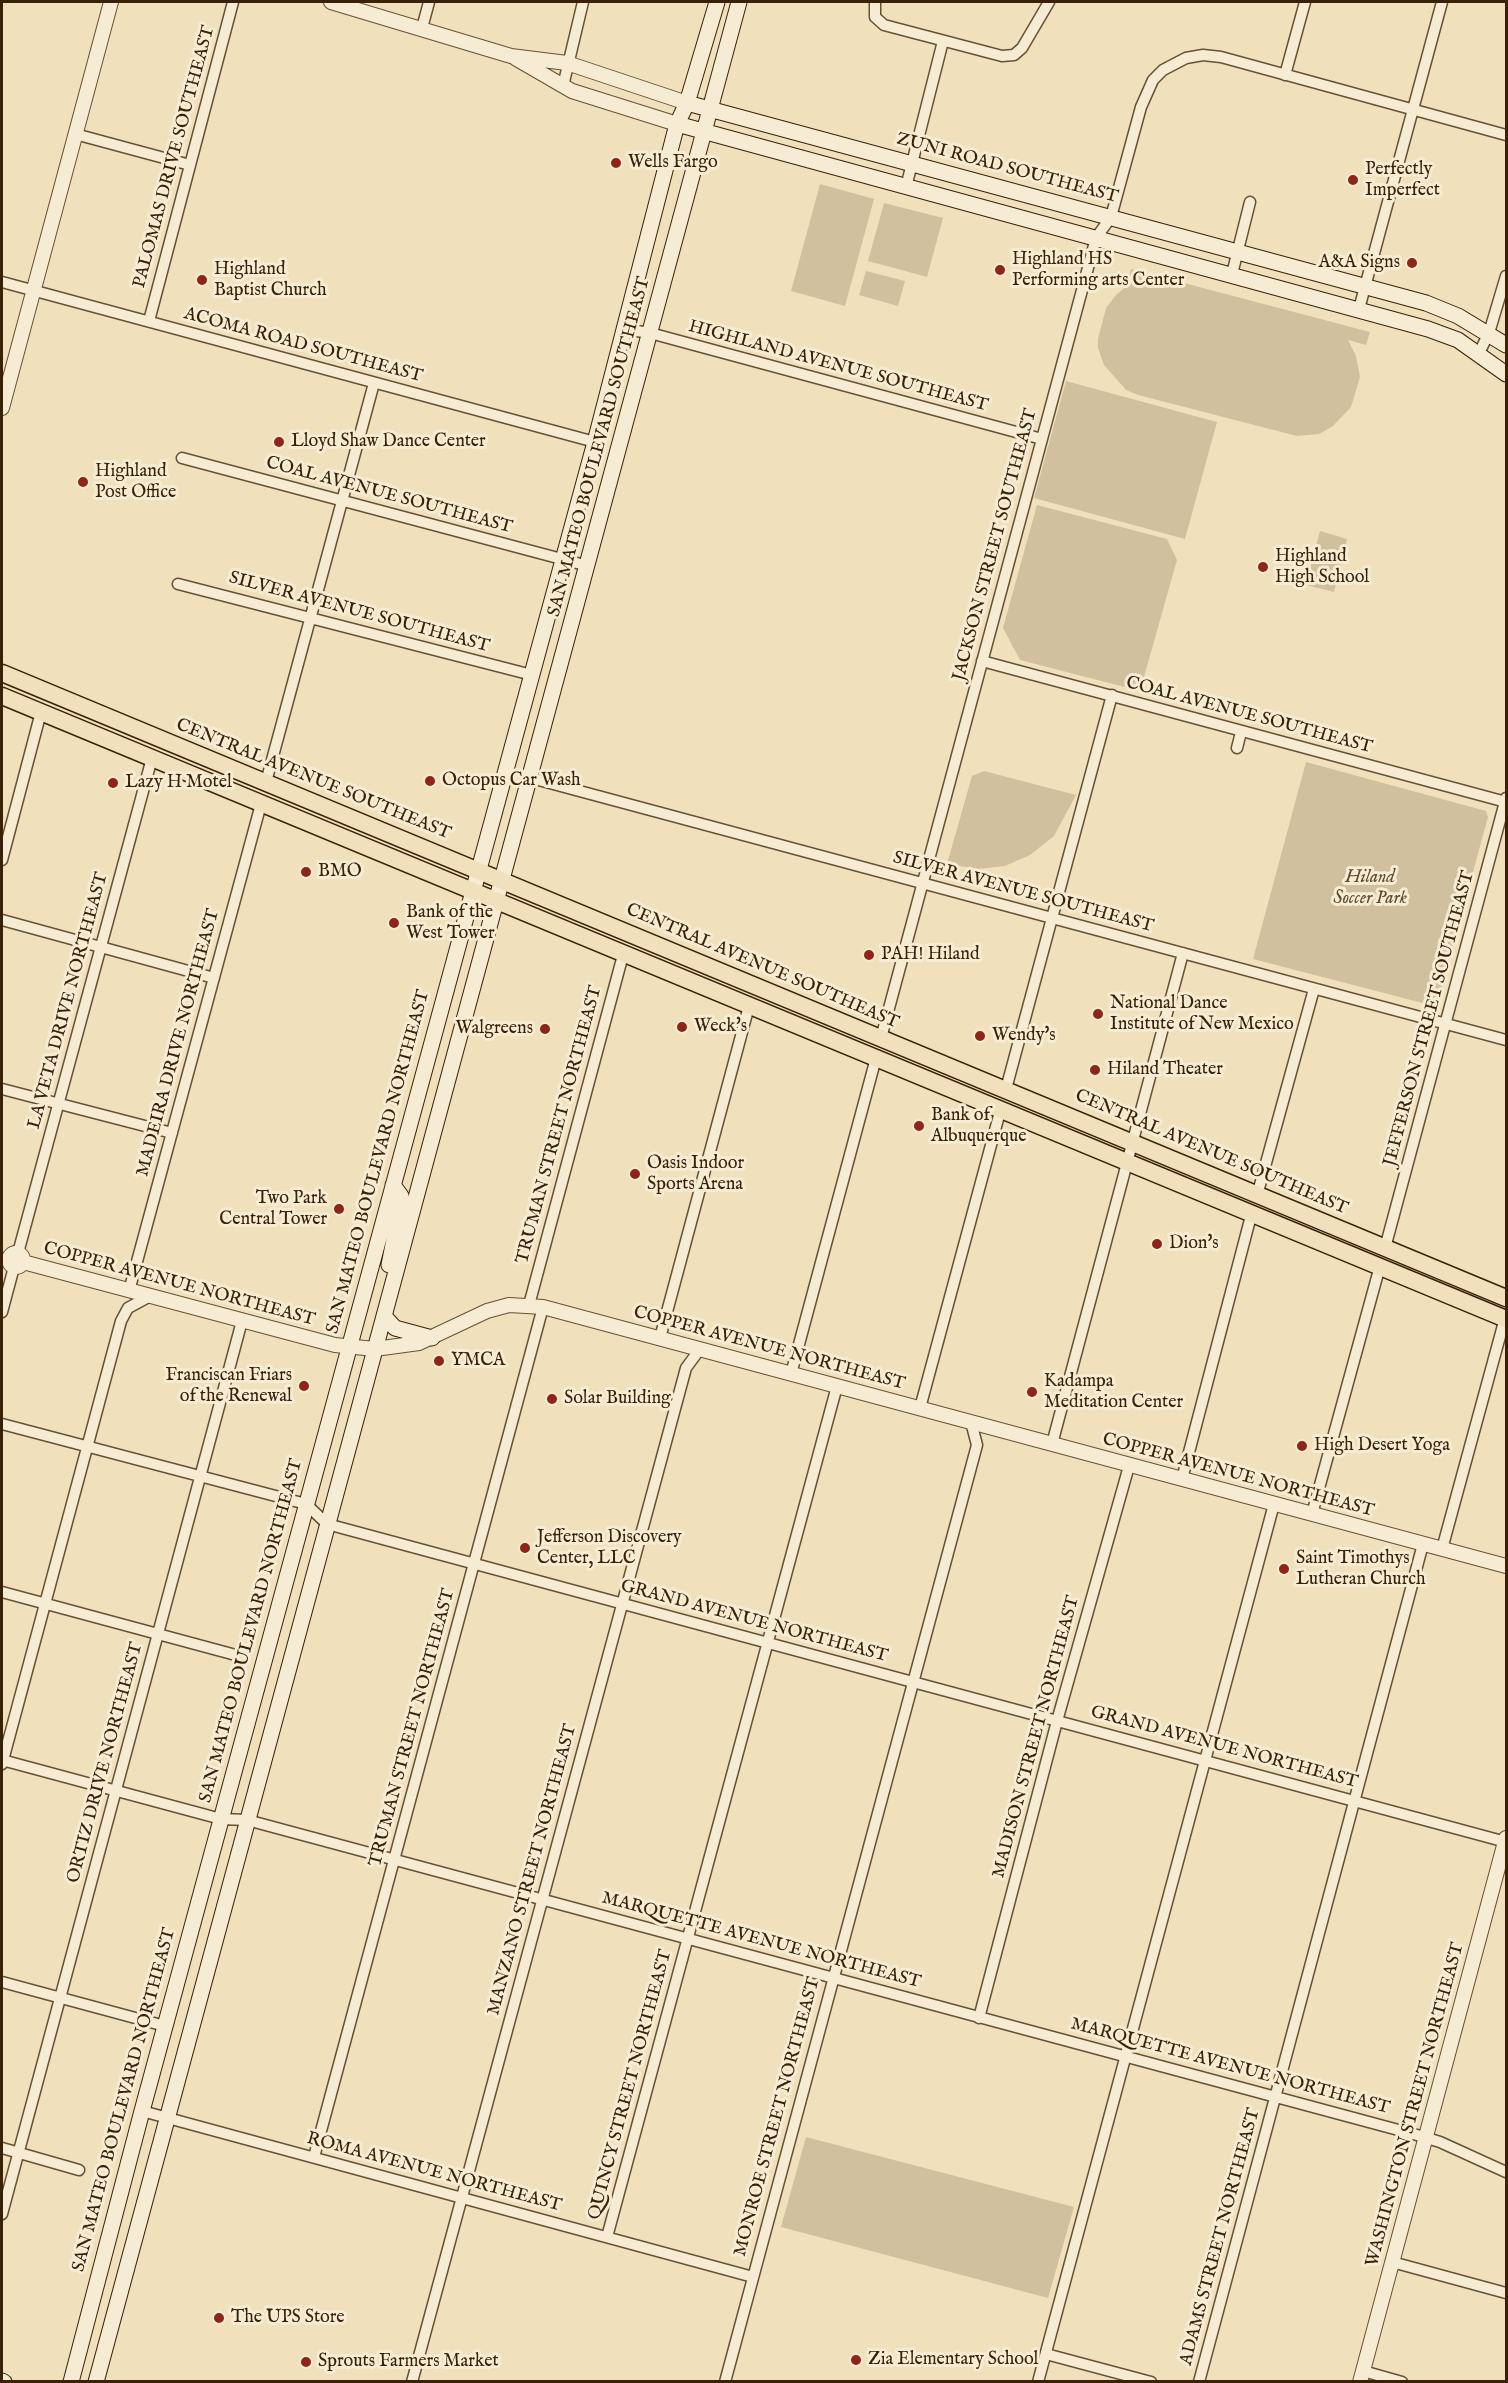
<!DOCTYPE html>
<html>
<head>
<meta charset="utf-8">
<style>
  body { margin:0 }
  #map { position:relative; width:1508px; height:2383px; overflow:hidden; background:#f0e1bc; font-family:"IM FELL English",serif }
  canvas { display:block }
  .frame { position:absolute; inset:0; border:3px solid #392108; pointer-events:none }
</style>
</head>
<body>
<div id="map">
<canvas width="1508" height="2383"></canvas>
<div class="frame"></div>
</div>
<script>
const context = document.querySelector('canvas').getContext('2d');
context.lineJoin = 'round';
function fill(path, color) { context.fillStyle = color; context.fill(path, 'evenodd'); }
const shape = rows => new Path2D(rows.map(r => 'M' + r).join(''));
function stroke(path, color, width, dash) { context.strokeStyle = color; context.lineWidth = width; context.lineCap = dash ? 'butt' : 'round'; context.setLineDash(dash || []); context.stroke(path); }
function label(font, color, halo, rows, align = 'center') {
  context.font = font + ' "IM FELL English",serif'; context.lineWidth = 6; context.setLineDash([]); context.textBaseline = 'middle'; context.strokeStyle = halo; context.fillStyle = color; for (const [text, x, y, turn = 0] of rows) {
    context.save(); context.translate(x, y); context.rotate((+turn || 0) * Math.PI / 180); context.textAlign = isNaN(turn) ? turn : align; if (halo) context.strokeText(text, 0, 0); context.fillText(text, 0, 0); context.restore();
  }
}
fill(shape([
  [820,184,874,199,845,306,791,291],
  [884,203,943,218,927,277,868,261],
  [1131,269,1370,332,1366,345,1348,340,1356,356,1360,377,1351,407,1333,426,1319,434,1297,436,1138,395,1126,390,1104,365,1098,348,1098,339,1106,308,1116,295,1127,286],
  [866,271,905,281,898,306,859,295],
  [1066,381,1217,422,1185,539,1034,498],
  [1037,505,1167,539,1177,560,1140,691,1020,660,1003,628],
  [1320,531,1347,539,1334,592,1306,585],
  [1306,762,1486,811,1488,817,1438,1000,1434,1006,1253,959],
  [984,771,1076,795,1054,836,1030,855,1005,866,978,869,947,864,972,776],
  [806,2137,1074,2207,1048,2298,781,2227]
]), '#d1c09d');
const minor = shape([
  [875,2,875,17,884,25,1002,56,1014,55,1022,48,1049,2],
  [422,28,429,2],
  [1285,75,1305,2],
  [563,86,583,2],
  [75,134,190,165],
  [906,187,943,41],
  [1232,274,1250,202],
  [2,282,595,442],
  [1359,309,1442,2],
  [149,321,233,2],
  [624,329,650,333,1042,439],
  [1479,353,1489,333,1506,276],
  [182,458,588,566],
  [178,584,532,675],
  [982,661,1506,802],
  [1237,748,1241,732],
  [531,778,1506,1040],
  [266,782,374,383],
  [2,860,41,712],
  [2,920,214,978],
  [881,1038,1096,238,1111,217,1141,107,1153,80,1163,70,1186,58,1203,55,1221,57,1506,135],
  [2,1089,172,1133],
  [1006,1089,1112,695],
  [1258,1192,1314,989],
  [1385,1248,1506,798],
  [18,1253,152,758],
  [129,1291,261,804],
  [529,1305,623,955],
  [2,1312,14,1267],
  [660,1338,749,1006],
  [791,1374,876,1058],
  [920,1408,1001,1108],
  [2,1424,306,1504,327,1524,1506,1842],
  [1052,1444,1183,953],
  [1182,1479,1252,1212],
  [1312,1514,1380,1266],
  [1442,1549,1505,1318],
  [2,1592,232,1654],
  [2,1760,221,1819,247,1820,1417,2135,1440,2142,1506,2172],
  [2,1764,121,1321,128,1308,150,1296],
  [2,1982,165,2026],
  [979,2018,1057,1721,1129,1466],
  [142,2111,753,2277],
  [2,2148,79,2170],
  [314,2157,543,1307],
  [2,2214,242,1321],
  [607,2237,837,1386],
  [1392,2262,1506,2293],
  [1046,2354,1151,2382],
  [1363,2371,1402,2382],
  [412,2382,686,1368,700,1349],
  [725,2382,977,1445,971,1422],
  [1038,2382,1274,1504],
  [1199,2382,1423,1544]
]);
const tertiary = shape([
  [331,2,511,56,567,63,687,103],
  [515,58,572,91,677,124],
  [2,408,111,2],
  '9 1260a7 7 0 1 1 14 0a7 7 0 1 1-14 0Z',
  [23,1262,335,1345,375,1349,419,1343,487,1311,509,1305,543,1307,1506,1566],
  [1360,2382,1506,1838]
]);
const secondary = shape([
  [687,103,1426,303,1458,316,1506,345],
  [677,124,1428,329,1458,340,1506,374],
  [389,1265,401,1205,401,1196,393,1185],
  [384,1316,395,1328,432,1338],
  [2,2381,4,2382],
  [71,2382,142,2111,595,442,677,124,687,103,717,2],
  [96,2382,739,2]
]);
const primary = shape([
  [2,673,1506,1298],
  [2,696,1506,1319]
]);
stroke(minor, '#675135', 13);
stroke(tertiary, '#675135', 16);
stroke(secondary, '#392108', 17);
stroke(primary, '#392108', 19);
stroke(minor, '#f5ecd3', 10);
stroke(tertiary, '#f5ecd3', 14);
stroke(secondary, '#f5ecd3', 15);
stroke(primary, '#f0e1bc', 16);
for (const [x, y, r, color] of [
  [616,163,6,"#8f2418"],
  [1353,180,6,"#8f2418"],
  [1412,263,6,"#8f2418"],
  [1000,270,6,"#8f2418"],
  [202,280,6,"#8f2418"],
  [279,442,6,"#8f2418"],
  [83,482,6,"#8f2418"],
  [1263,567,6,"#8f2418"],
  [430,781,6,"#8f2418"],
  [113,783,6,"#8f2418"],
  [306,872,6,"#8f2418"],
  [394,923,6,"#8f2418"],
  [869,955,6,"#8f2418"],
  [1098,1014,6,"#8f2418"],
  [682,1027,6,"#8f2418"],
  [545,1029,6,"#8f2418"],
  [980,1036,6,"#8f2418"],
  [1095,1070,6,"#8f2418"],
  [919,1126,6,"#8f2418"],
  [635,1174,6,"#8f2418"],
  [339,1209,6,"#8f2418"],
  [1157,1244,6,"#8f2418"],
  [439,1361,6,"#8f2418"],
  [304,1386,6,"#8f2418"],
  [1032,1392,6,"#8f2418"],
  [552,1399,6,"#8f2418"],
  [1302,1446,6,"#8f2418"],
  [525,1548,6,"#8f2418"],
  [1284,1569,6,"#8f2418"],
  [219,2318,6,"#8f2418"],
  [856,2360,6,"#8f2418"],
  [306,2362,6,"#8f2418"]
]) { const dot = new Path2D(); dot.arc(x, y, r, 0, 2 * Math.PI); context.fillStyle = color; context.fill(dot); stroke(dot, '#f5ecd3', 2); }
label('18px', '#392108', '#f5ecd3', [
  ["PALOMAS DRIVE SOUTHEAST",175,157,-75],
  ["ZUNI ROAD SOUTHEAST",1007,169,15],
  ["ACOMA ROAD SOUTHEAST",303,346,15],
  ["HIGHLAND AVENUE SOUTHEAST",838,367,15],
  ["SAN MATEO BOULEVARD SOUTHEAST",600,447,-75],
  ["COAL AVENUE SOUTHEAST",389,496,15],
  ["JACKSON STREET SOUTHEAST",996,545,-75],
  ["SILVER AVENUE SOUTHEAST",359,613,15],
  ["COAL AVENUE SOUTHEAST",1249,716,15],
  ["CENTRAL AVENUE SOUTHEAST",313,780,22],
  ["SILVER AVENUE SOUTHEAST",1023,893,15],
  ["CENTRAL AVENUE SOUTHEAST",762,967,23],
  ["LA VETA DRIVE NORTHEAST",69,1001,-75],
  ["JEFFERSON STREET SOUTHEAST",1430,1019,-75],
  ["MADEIRA DRIVE NORTHEAST",179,1043,-75],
  ["TRUMAN STREET NORTHEAST",560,1125,-75],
  ["CENTRAL AVENUE SOUTHEAST",1211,1153,23],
  ["SAN MATEO BOULEVARD NORTHEAST",379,1162,-75],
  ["COPPER AVENUE NORTHEAST",179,1285,15],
  ["COPPER AVENUE NORTHEAST",769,1349,15],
  ["COPPER AVENUE NORTHEAST",1238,1476,15],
  ["GRAND AVENUE NORTHEAST",754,1622,15],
  ["SAN MATEO BOULEVARD NORTHEAST",252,1631,-75],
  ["TRUMAN STREET NORTHEAST",413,1728,-75],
  ["MADISON STREET NORTHEAST",1037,1737,-75],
  ["GRAND AVENUE NORTHEAST",1224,1748,15],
  ["ORTIZ DRIVE NORTHEAST",106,1763,-75],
  ["MANZANO STREET NORTHEAST",533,1870,-75],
  ["MARQUETTE AVENUE NORTHEAST",761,1941,15],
  ["MARQUETTE AVENUE NORTHEAST",1230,2067,15],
  ["QUINCY STREET NORTHEAST",631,2085,-75],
  ["SAN MATEO BOULEVARD NORTHEAST",125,2100,-75],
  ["WASHINGTON STREET NORTHEAST",1416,2105,-75],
  ["MONROE STREET NORTHEAST",778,2117,-75],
  ["ROMA AVENUE NORTHEAST",434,2173,15],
  ["ADAMS STREET NORTHEAST",1221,2237,-75]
]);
label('18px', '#392108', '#f5ecd3', [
  ["Wells Fargo",628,163],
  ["Perfectly",1365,170],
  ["Imperfect",1365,191],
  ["Highland HS",1012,260],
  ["Performing arts Center",1012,281],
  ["A&A Signs",1400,263,"right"],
  ["Highland",214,270],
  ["Baptist Church",214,291],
  ["Lloyd Shaw Dance Center",291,442],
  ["Highland",95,472],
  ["Post Office",95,493],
  ["Highland",1275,557],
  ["High School",1275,578],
  ["Octopus Car Wash",442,781],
  ["Lazy H Motel",125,783],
  ["BMO",318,872],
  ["Bank of the",406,913],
  ["West Tower",406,934],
  ["PAH! Hiland",881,955],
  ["National Dance",1110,1004],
  ["Institute of New Mexico",1110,1025],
  ["Weck's",694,1027],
  ["Walgreens",533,1029,"right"],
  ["Wendy's",992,1036],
  ["Hiland Theater",1107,1070],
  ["Bank of",931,1116],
  ["Albuquerque",931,1137],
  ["Oasis Indoor",647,1164],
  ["Sports Arena",647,1185],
  ["Two Park",327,1199,"right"],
  ["Central Tower",327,1220,"right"],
  ["Dion's",1169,1244],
  ["YMCA",451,1361],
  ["Franciscan Friars",292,1376,"right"],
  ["of the Renewal",292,1397,"right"],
  ["Kadampa",1044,1382],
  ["Meditation Center",1044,1403],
  ["Solar Building",564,1399],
  ["High Desert Yoga",1314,1446],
  ["Jefferson Discovery",537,1538],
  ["Center, LLC",537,1559],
  ["Saint Timothys",1296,1559],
  ["Lutheran Church",1296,1580],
  ["The UPS Store",231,2318],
  ["Zia Elementary School",868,2360],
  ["Sprouts Farmers Market",318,2362]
], 'left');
label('italic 18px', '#5f492d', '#f5ecd3', [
  ["Hiland",1370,878],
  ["Soccer Park",1370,899]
]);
</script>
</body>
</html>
